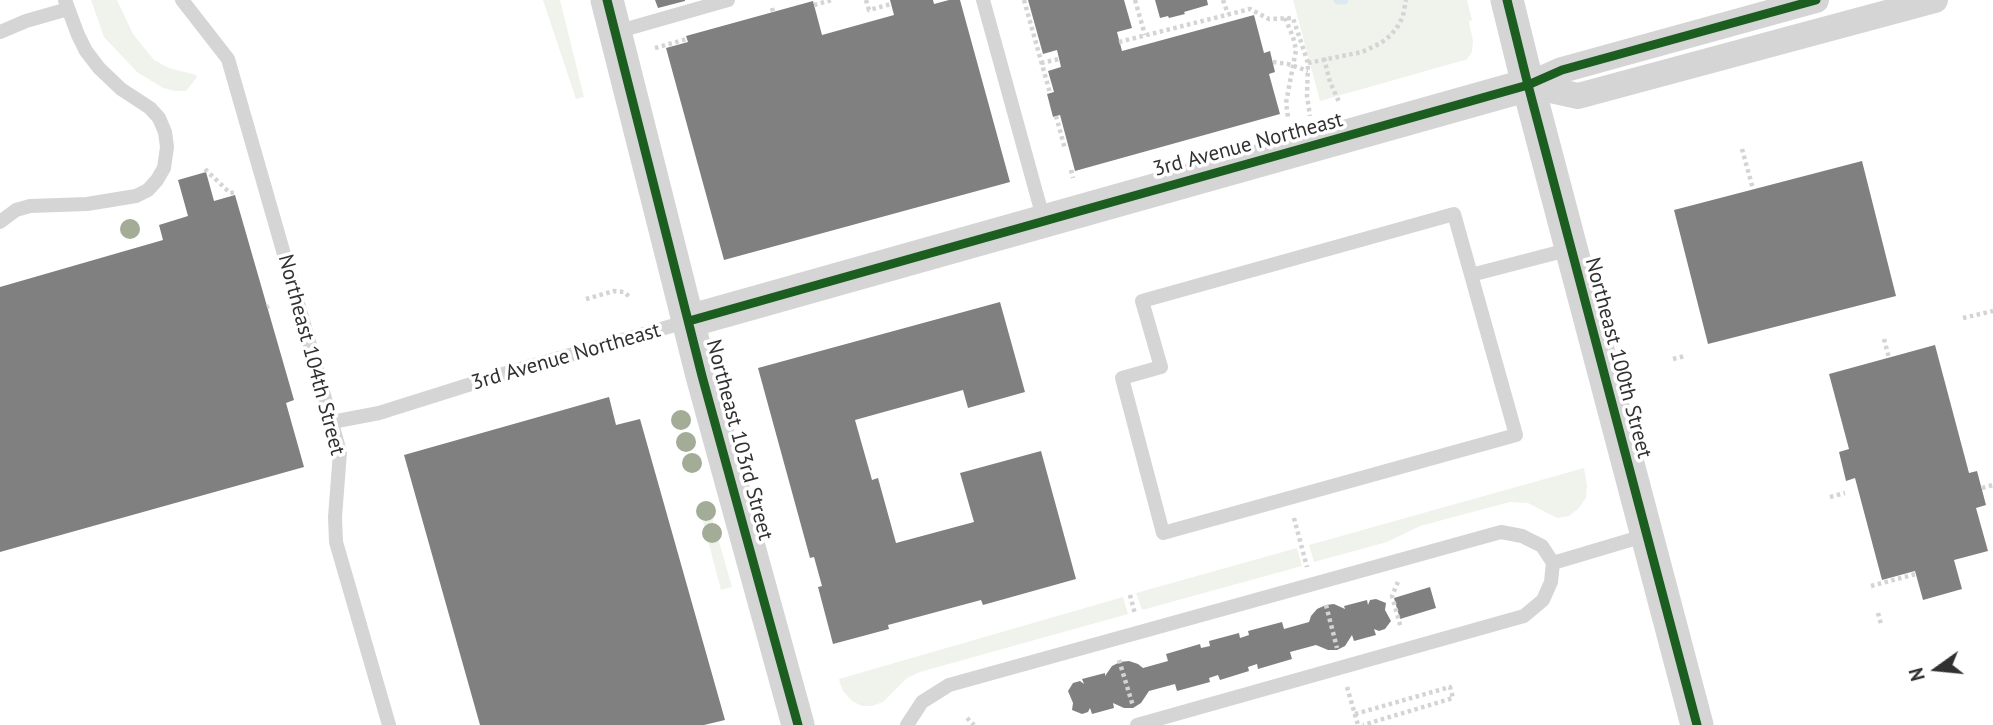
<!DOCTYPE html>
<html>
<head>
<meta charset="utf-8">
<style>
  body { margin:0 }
  #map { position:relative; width:1993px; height:725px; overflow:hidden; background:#fff; font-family:"PT Sans",sans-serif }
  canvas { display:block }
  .north { position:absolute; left:1902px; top:634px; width:70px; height:70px; -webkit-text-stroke:5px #fff; paint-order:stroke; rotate:255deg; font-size:19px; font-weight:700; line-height:28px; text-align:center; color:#313131 }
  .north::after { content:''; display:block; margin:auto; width:24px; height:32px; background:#313131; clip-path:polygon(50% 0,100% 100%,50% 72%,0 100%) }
</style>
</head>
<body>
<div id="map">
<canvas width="1993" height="725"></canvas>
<div class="north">N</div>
</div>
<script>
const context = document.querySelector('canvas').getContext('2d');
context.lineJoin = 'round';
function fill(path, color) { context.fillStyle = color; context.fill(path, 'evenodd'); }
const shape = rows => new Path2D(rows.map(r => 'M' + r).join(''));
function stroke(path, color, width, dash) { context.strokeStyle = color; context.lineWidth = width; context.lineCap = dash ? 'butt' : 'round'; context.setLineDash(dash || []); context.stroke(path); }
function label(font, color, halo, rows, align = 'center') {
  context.font = font + ' "PT Sans",sans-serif'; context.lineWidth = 7; context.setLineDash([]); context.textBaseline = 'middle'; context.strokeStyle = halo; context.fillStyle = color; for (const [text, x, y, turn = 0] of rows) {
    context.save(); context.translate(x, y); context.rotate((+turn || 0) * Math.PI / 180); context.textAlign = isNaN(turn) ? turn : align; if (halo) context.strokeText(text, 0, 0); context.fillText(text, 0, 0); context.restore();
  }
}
fill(shape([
  [91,0,117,0,133,34,154,60,169,68,196,75,197,77,186,91,175,91,163,88,137,72,104,37],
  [543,0,560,0,584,97,576,99],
  [1293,0,1467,0,1472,20,1469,22,1473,41,1472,52,1466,60,1461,61,1320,101],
  [1584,468,1587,485,1586,498,1579,508,1569,516,1557,518,1528,503,1510,502,1420,526,1387,542,1314,562,1309,545],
  [708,503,732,587,721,590,699,506],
  [1297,548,1302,566,1142,610,1136,593],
  [1123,597,1128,614,920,672,907,678,883,702,872,706,862,706,852,701,843,691,840,683,839,679]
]), '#f0f3ec');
stroke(shape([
  [1338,0,1344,0]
]), '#dde9f0', 9);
fill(shape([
  [655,0,685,0,685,1,658,8],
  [890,0,933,0,934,4,949,0,960,0,1010,182,724,260,666,48,688,42,686,36,813,1,822,35,894,15],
  [1028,0,1124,0,1132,28,1117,32,1122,51,1254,15,1264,53,1270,51,1275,72,1269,74,1280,114,1075,171,1060,115,1053,117,1047,94,1054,92,1048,71,1061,67,1057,50,1043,54],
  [1155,0,1207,0,1208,5,1184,12,1185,14,1169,18,1168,16,1160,18],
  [1862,161,1896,296,1708,344,1674,210],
  [206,172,214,201,235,195,294,400,286,403,304,467,0,552,0,287,163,240,159,225,188,216,178,180],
  [1000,302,1025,392,968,408,963,390,855,420,872,480,878,478,896,543,974,522,960,473,1041,451,1076,579,983,605,981,600,888,625,889,629,833,644,818,587,822,586,814,557,810,558,758,368],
  [1935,345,1969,473,1977,471,1986,505,1976,508,1988,551,1954,560,1962,589,1923,600,1915,571,1882,580,1855,478,1846,481,1839,452,1849,449,1829,374],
  [609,397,616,425,640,419,725,720,704,725,480,725,404,455],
  [1430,587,1436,608,1400,619,1394,598],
  [1376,599,1386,603,1385,610,1391,621,1385,629,1379,631,1374,629,1376,635,1354,641,1352,635,1345,646,1337,650,1328,650,1316,645,1290,652,1292,659,1258,669,1257,664,1248,667,1249,671,1220,680,1218,675,1209,678,1210,682,1177,691,1175,684,1149,691,1141,703,1133,708,1124,708,1113,703,1114,708,1092,714,1090,708,1088,712,1082,714,1072,710,1073,703,1068,691,1073,683,1080,681,1084,684,1082,679,1105,673,1105,676,1112,666,1120,662,1129,661,1138,664,1143,668,1168,661,1166,654,1200,644,1201,648,1210,646,1209,641,1239,633,1240,638,1249,635,1248,631,1282,622,1284,629,1309,622,1311,616,1317,609,1326,605,1334,604,1345,609,1344,606,1367,600,1368,605,1370,600]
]), '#808080');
stroke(shape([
  [866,0,869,10,891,4],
  [1024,0,1050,93],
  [1135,0,1145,35],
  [1223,0,1228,14],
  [814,5,832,0],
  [772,8,773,12],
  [1285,18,1293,37,1296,50,1286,103,1288,117],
  [1119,42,1250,9,1269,19,1293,18,1308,63,1307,96,1310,116],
  [655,48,687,39],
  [1324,58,1330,82,1339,102],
  [1273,62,1288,64,1308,71],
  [1041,63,1059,59],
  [1308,63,1362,52,1381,43,1391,35,1398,26,1403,16,1406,0],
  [1056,116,1065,149],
  [1742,149,1753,189],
  [205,169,230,193,236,192],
  [1071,170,1073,178],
  [586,299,614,291,624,292,631,298],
  [267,307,269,306],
  [1963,318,1993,311],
  [1884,339,1889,358],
  [1673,359,1685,356],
  [1982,488,1993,485],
  [1830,497,1845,493],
  [1294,518,1307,567],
  [1398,582,1392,596,1401,628],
  [1871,586,1916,574],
  [1130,595,1135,614],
  [1326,605,1337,648],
  [1878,613,1881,624],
  [1119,660,1133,706],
  [1347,687,1358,725],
  [1355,714,1450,687,1453,698,1363,725],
  [967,718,974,725]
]), '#d4d4d4', 4.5, [3.5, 3.5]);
stroke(shape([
  [182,0,228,59,302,317,340,452,335,517,336,542,389,725],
  [983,0,1044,221],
  [0,32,26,21,68,9],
  [616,32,728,0],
  [1454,214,1516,435,1163,533,1122,378,1161,367,1142,301,1454,214],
  [0,222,16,210,30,206,87,204,136,196,148,190,157,180,164,168,167,147,165,132,159,118,150,108,121,89,99,68,86,51,78,35,65,0],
  [1471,275,1571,249],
  [332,422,379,413,503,374,689,321],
  [1553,563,1647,535],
  [907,725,922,702,949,685,1501,532,1522,536,1542,546,1553,563,1551,582,1543,600,1524,616,1137,725]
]), '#d5d5d5', 14);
stroke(shape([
  [1528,85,1578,96,1935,0],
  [1528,85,1562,70,1816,0]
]), '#d5d5d5', 26);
stroke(shape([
  [607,0,702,376,798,725],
  [1507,0,1528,85,1697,725],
  [689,321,1528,85]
]), '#d5d5d5', 33);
stroke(shape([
  [607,0,702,376,798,725],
  [1507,0,1528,85,1697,725],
  [689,321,1528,85,1562,70,1816,0]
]), '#1b5e20', 9);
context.fillStyle = '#a2ac96';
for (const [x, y] of [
  [130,229],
  [681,420],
  [686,442],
  [692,463],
  [706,511],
  [712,533]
]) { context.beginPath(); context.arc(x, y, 10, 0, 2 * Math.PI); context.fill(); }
label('21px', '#313131', '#fff', [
  ["3rd Avenue Northeast",1248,145,-15],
  ["Northeast 104th Street",311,355,75],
  ["3rd Avenue Northeast",566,357,-16],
  ["Northeast 100th Street",1618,358,75],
  ["Northeast 103rd Street",739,440,75]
]);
</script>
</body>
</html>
